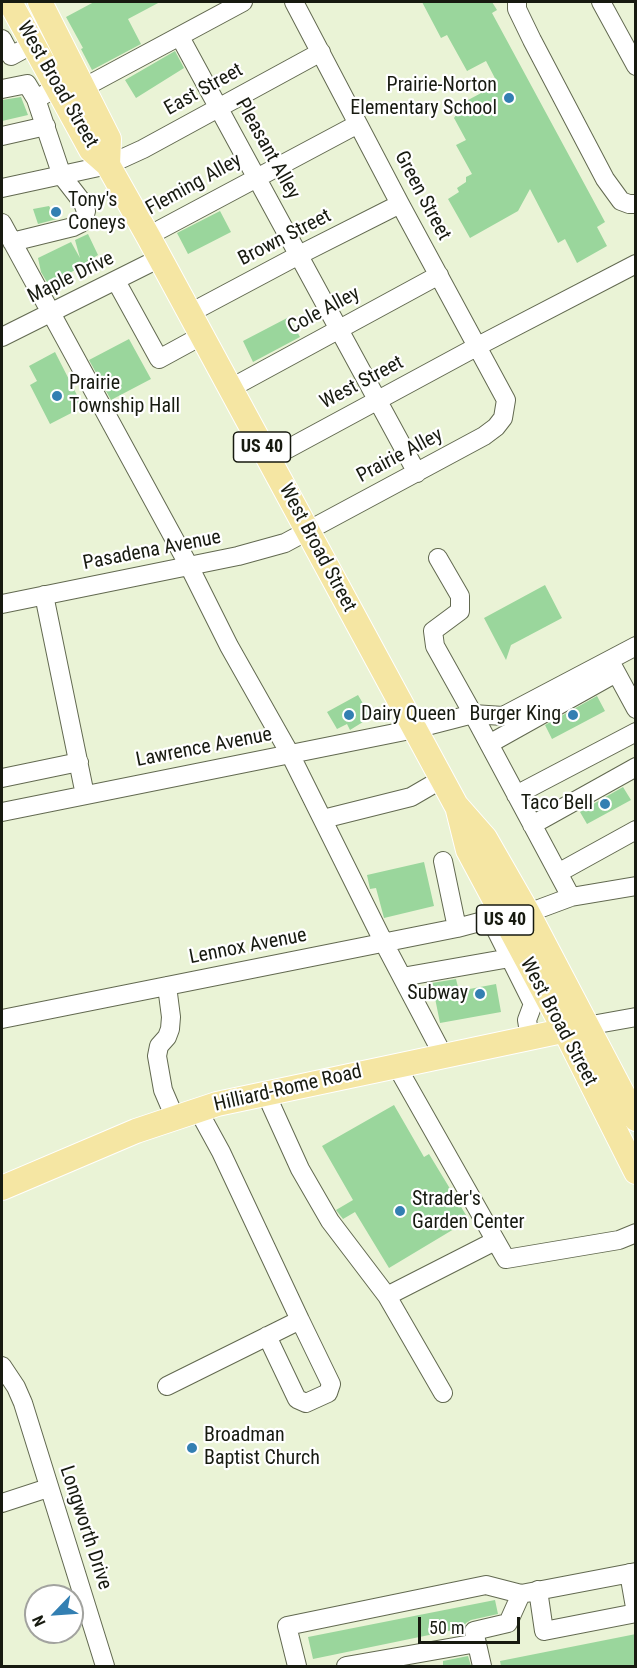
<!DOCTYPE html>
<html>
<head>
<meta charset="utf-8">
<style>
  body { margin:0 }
  #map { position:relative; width:637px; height:1668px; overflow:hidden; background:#eaf3d6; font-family:"Roboto Condensed",sans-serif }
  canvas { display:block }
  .frame { position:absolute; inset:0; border:3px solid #171a10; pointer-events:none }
  .north { position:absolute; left:24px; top:1584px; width:60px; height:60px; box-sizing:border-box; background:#fff; border:2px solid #a2a39f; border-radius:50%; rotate:245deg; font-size:16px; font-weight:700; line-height:24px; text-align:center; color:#171a10 }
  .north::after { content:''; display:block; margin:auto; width:21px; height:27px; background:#337fb2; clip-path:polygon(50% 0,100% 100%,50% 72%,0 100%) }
  .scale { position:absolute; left:418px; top:1617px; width:102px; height:27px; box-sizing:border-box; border:3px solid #171a10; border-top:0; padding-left:8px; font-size:18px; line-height:21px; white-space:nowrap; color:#171a10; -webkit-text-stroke:4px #fff; paint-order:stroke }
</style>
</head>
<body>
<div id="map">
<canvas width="637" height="1668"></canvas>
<div class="frame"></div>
<div class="north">N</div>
<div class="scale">50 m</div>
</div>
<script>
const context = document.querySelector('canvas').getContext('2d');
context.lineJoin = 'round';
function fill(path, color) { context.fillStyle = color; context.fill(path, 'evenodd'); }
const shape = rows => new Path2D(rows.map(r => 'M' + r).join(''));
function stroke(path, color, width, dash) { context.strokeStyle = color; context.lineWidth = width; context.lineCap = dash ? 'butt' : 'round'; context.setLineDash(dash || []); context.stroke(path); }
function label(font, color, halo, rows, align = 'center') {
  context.font = font + ' "Roboto Condensed",sans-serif'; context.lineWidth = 4.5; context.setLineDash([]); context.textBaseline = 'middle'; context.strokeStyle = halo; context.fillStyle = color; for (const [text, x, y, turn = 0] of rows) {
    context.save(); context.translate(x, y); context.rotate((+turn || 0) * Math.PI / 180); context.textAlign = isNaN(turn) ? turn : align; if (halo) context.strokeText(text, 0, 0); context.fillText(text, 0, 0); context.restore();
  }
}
fill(shape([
  [94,2,160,2,128,19,141,44,92,70,81,49,83,48,66,17],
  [422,2,492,2,497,10,492,13,605,222,597,227,607,246,577,263,565,239,558,243,530,189,518,211,470,238,448,199,459,192,457,188,466,182,466,177,472,174,456,145,466,140,454,118,458,112,455,107,498,84,486,61,467,71,447,35,441,38],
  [175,51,184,68,136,98,125,80],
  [21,97,28,115,2,121,2,100],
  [49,206,57,219,38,224,33,209],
  [220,211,231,232,188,254,177,233],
  [88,234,98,255,93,258,95,263,83,270,81,267,48,284,41,272,38,258,71,242,80,258,75,240],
  [289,317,300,337,253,362,243,341],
  [129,339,151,379,111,400,89,360],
  [55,352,83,407,50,424,30,385,37,381,29,366],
  [545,585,562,618,511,645,506,660,484,618],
  [358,695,371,717,350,730,347,724,337,729,327,712],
  [597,696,605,711,552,739,545,725],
  [623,787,631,800,587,824,580,812,581,811],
  [424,862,434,906,384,918,376,888,370,889,367,875],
  [456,979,459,991,496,984,501,1012,440,1023,432,983],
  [394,1105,424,1157,429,1154,469,1220,389,1268,355,1212,343,1219,336,1210,353,1200,322,1146],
  [495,1600,498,1614,471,1620,466,1623,463,1628,313,1659,308,1637],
  [636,1634,636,1666,501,1666,500,1661],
  [468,1656,471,1666,443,1666,443,1661]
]), '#9ad69c');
const minor = shape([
  [517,2,517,9,532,40,605,179,621,201,629,204,636,204],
  [601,2,636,66],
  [180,37,417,473],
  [2,39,11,56,33,44],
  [83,88,243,2],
  [2,89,27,84,36,99],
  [2,136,46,126],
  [2,188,108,165,143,149,321,52],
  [2,223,189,566,229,646,290,754,384,943,443,1055],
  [148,236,358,124],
  [12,242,73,227,81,223,84,218,86,211,83,203,62,176,36,99,56,88],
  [116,281,159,359,203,335],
  [190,313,299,255,400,204],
  [2,337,160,258],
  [231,388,439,275],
  [269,459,478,346,636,264],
  [438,558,460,596,460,611,433,631,435,646,473,714,503,716,636,646],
  [44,595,85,795],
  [2,604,238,556,285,543,484,436,496,427,503,418,506,400,400,204,294,2],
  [611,663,636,709],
  [489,744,616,673],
  [2,778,79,762],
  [516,795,636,732],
  [2,812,415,729,473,714,571,897],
  [323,819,411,797,442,779],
  [532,825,636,767],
  [443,861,457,928],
  [558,873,636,830],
  [528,913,571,897,636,886],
  [491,920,533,1004,527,1020,530,1038],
  [402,977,510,958],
  [167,986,171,1017,170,1029,167,1037,159,1046,157,1056,163,1090,175,1118],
  [2,1019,457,928,502,916],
  [586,1026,636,1017],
  [396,1065,506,1259,619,1240,636,1233],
  [266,1094,300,1169,330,1221,387,1296,443,1393],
  [387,1296,495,1241],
  [267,1336,297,1399,306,1403,328,1393,331,1384,300,1320],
  [2,1366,16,1387,23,1403,105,1666],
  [167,1386,300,1320,221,1152,198,1110],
  [2,1503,48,1488],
  [629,1573,636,1613],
  [538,1590,544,1631,636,1613],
  [297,1666,287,1626,486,1585,521,1594,636,1572],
  [346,1666,477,1643],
  [482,1666,474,1631,508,1623,521,1594]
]);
const major = shape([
  [10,2,91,150,108,165,148,236,456,805,485,838,528,913,636,1119],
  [40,2,109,139,108,165],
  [458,810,468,850,565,1031,636,1172],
  [2,1188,136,1131,217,1104,586,1026]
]);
stroke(minor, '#626950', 20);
stroke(major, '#fff', 26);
stroke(minor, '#fff', 18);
stroke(major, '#f5e6a3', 24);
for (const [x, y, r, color] of [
  [509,98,6,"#337fb2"],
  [56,212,6,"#337fb2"],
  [57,396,6,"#337fb2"],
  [349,715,6,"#337fb2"],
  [573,715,6,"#337fb2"],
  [605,804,6,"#337fb2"],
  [480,994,6,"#337fb2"],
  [400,1211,6,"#337fb2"],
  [192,1448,6,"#337fb2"]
]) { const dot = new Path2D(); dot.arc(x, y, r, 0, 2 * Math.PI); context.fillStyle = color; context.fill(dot); stroke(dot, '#fff', 2); }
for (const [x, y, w] of [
  [262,447,57],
  [505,920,57]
]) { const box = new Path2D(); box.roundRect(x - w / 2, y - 15, w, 30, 4.5); context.fillStyle = '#fff'; context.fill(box); stroke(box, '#171a10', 1.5); }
label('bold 18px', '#171a10', null, [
  ["US 40",262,447],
  ["US 40",505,920]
]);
label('20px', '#171a10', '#fff', [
  ["West Broad Street",57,85,60],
  ["East Street",204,90,-29],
  ["Pleasant Alley",267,149,61],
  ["Fleming Alley",194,185,-29],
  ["Green Street",422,196,62],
  ["Brown Street",285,238,-27],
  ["Maple Drive",71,278,-26],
  ["Cole Alley",324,311,-28],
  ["West Street",362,383,-28],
  ["Prairie Alley",400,456,-28],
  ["West Broad Street",317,548,62],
  ["Pasadena Avenue",152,551,-11],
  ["Lawrence Avenue",204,748,-11],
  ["Lennox Avenue",248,947,-11],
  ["West Broad Street",558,1022,62],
  ["Hilliard-Rome Road",288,1089,-13],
  ["Longworth Drive",85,1528,72]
]);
label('20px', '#171a10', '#fff', [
  ["Prairie-Norton",497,86,"right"],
  ["Elementary School",497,109,"right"],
  ["Tony's",68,201],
  ["Coneys",68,224],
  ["Prairie",69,384],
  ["Township Hall",69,407],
  ["Dairy Queen",361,715],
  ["Burger King",561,715,"right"],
  ["Taco Bell",593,804,"right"],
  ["Subway",468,994,"right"],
  ["Strader's",412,1200],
  ["Garden Center",412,1223],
  ["Broadman",204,1436],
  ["Baptist Church",204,1459]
], 'left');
</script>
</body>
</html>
